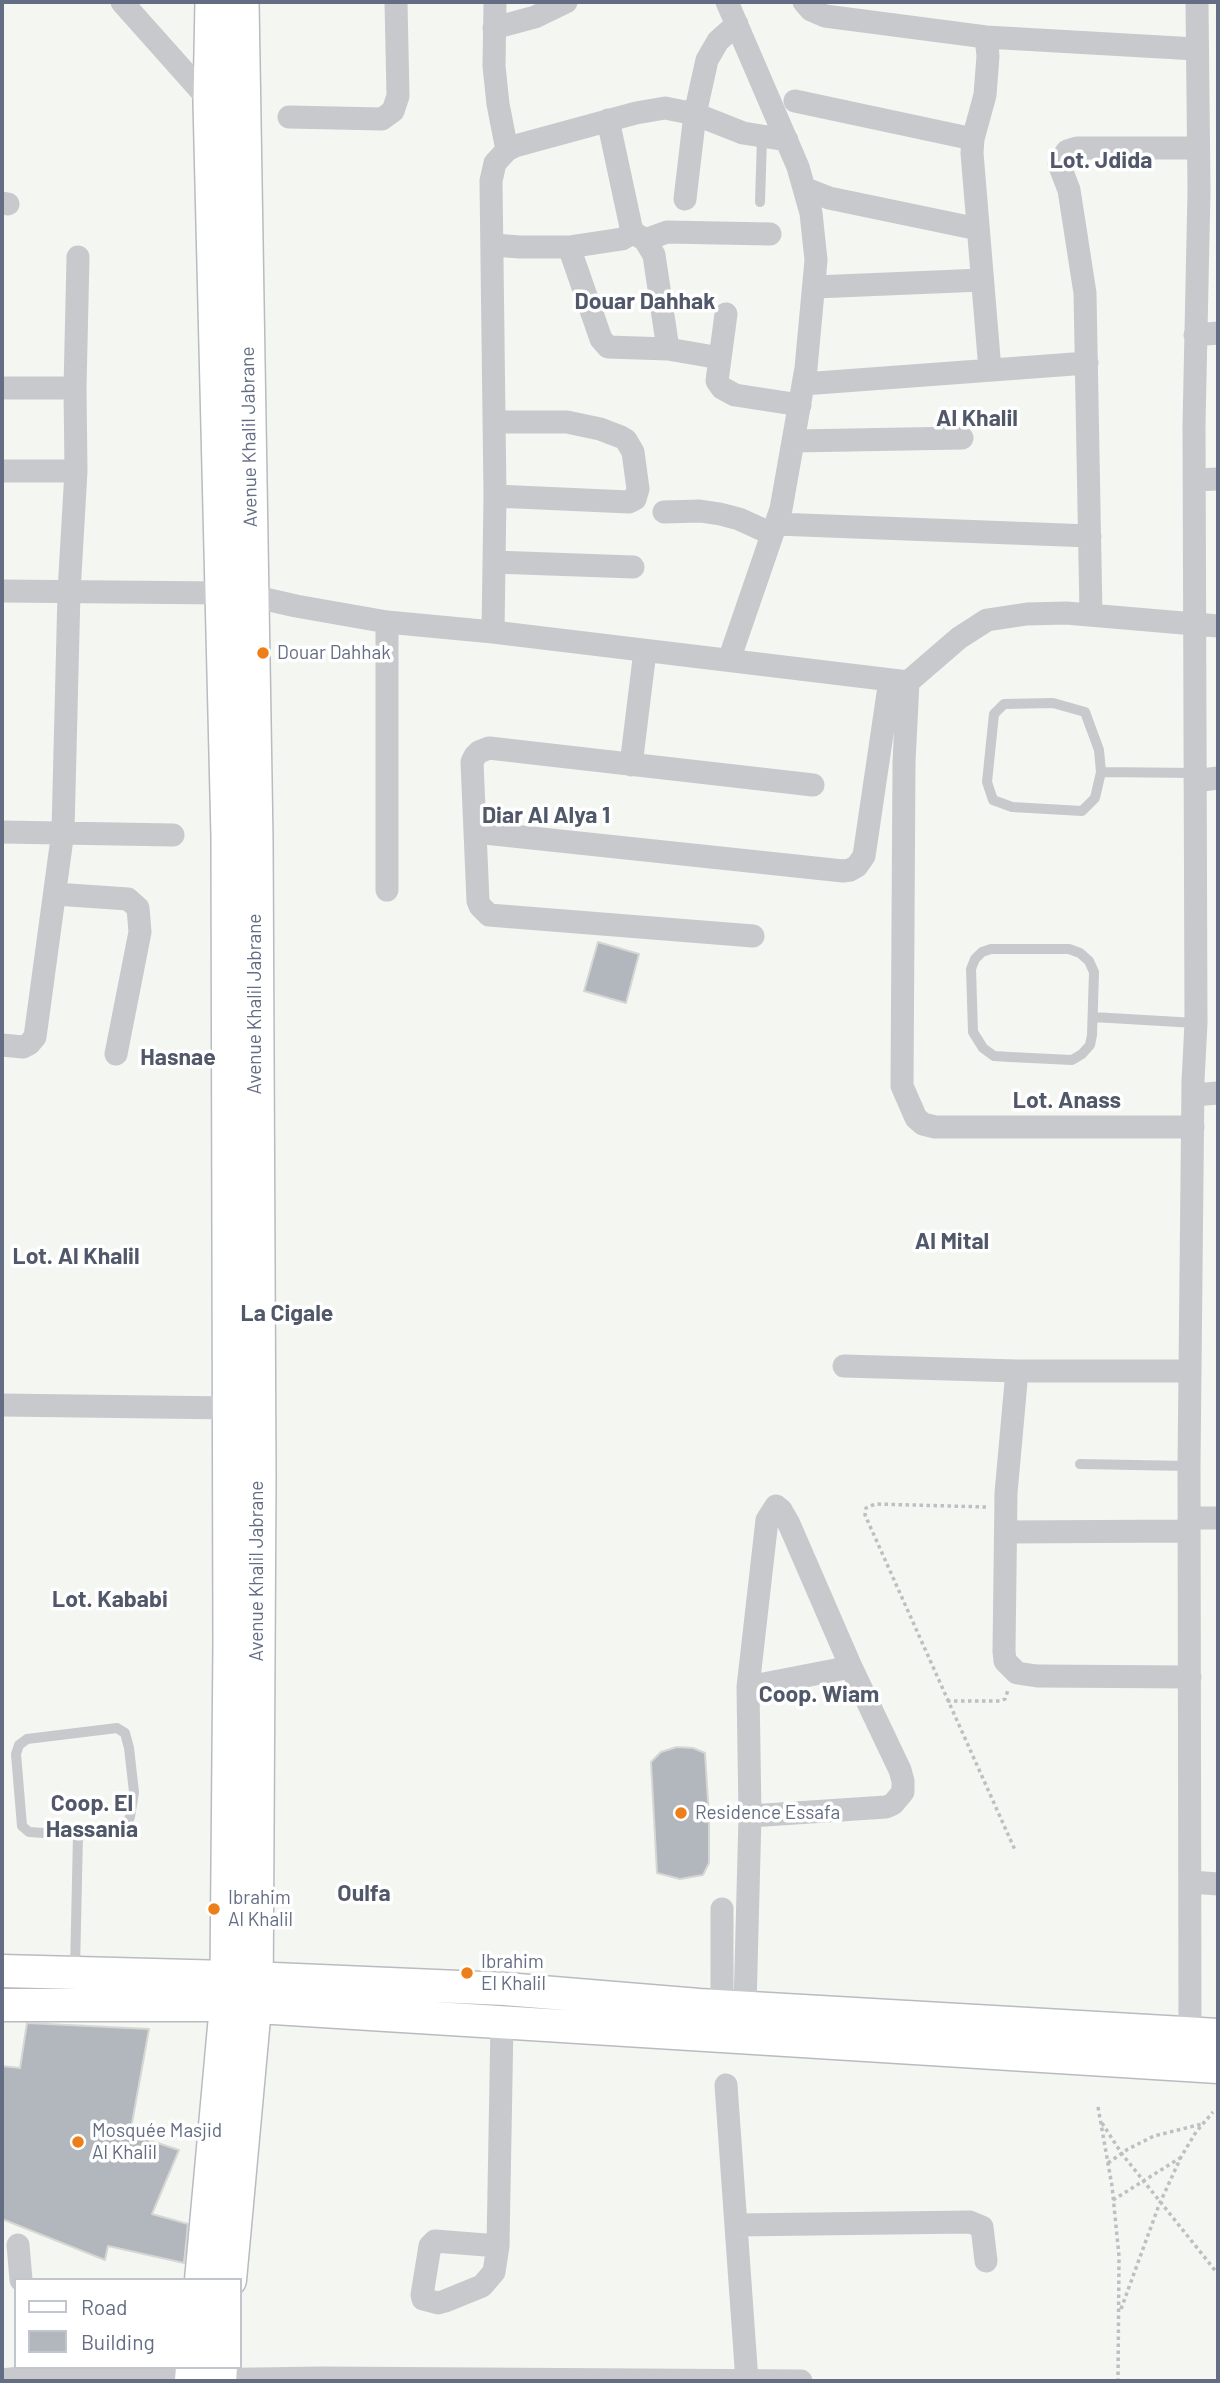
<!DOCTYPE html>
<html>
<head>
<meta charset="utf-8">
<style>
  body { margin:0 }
  #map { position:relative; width:1220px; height:2383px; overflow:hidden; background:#f4f6f1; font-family:Barlow,sans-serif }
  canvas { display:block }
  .frame { position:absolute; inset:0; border:4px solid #636d84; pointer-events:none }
  .legend { position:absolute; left:14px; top:2278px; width:228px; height:91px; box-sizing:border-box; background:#fff; border:2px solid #c1c5ce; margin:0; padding:9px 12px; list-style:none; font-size:21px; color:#636d84 }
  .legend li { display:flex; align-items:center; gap:14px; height:35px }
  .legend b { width:35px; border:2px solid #c1c5ce }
</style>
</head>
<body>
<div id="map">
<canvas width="1220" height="2383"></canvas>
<div class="frame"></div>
<ul class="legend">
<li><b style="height:9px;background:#fff"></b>Road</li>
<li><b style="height:19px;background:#b2b6bd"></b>Building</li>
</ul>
</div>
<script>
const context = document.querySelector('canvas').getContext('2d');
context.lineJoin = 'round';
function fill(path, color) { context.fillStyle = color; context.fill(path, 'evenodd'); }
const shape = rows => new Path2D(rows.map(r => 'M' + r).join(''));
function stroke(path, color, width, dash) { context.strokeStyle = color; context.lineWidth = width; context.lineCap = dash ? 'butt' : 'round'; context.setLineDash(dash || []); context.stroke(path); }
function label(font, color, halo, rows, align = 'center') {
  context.font = font + ' Barlow,sans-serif'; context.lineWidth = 7; context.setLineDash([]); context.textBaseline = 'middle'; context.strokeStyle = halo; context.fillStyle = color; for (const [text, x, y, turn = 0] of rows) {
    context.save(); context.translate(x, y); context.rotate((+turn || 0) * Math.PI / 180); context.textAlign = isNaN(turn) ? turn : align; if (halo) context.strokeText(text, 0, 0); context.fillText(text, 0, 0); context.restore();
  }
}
const building = shape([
  [598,942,639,954,626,1003,584,991,598,942],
  [677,1747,693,1748,705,1753,709,1817,709,1863,703,1875,680,1879,657,1873,651,1762,661,1752,677,1747],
  [27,2023,149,2029,130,2134,179,2150,152,2214,188,2224,184,2263,108,2246,105,2260,2,2219,2,2066,20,2068,27,2023]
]);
fill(building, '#b2b6bd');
stroke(building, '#d6d7d4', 2);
const secondary = shape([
  [2,1971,228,1977,505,1989,699,2005,1218,2035],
  [2,2005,226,2005,1218,2067],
  [201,2280,226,2005],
  [230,2280,255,2007],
  [191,2381,192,2367],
  [220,2381,221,2367]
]);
const primary = shape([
  [213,2,211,102,229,836,231,1643,228,1977,226,2005],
  [241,2,255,840,258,1478,255,2007]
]);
stroke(secondary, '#b9bbc1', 35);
stroke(primary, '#b9bbc0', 38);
stroke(shape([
  [986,1507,875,1504,866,1508,865,1515,1015,1850],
  [947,1701,1000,1701,1005,1699,1008,1690],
  [1098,2107,1112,2186,1119,2256,1118,2381],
  [1102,2123,1122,2154,1218,2274],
  [1108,2163,1128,2149,1154,2136,1202,2124],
  [1113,2200,1180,2158],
  [1121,2309,1159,2205,1181,2157,1196,2132,1213,2112]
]), '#bebfc2', 3.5, [3.5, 3.5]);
stroke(shape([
  [760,202,762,138],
  [1053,703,1085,712,1099,750,1101,772,1095,798,1082,811,1012,807,993,800,987,782,994,714,1004,704,1053,703],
  [1101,772,1196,773],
  [991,949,1069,949,1080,953,1089,961,1094,972,1092,1035,1090,1045,1082,1054,1072,1060,1010,1057,994,1056,983,1048,973,1032,971,969,975,959,982,952,991,949],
  [1093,1017,1196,1023],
  [1080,1464,1189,1466],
  [117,1728,125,1733,129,1748,134,1792,130,1817,127,1823,114,1829,74,1835,29,1832,22,1826,16,1754,19,1745,27,1739,117,1728],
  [75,1969,78,1835]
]), '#c7c9cd', 10);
stroke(shape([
  [122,2,211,102,217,102],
  [495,2,494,66,498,104,507,150],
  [727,2,798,167,811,213,816,260,806,368,781,509,729,660],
  [804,2,811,10,825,16,986,37,1196,49],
  [494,28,535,17,566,2],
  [986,37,988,56,985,95,973,139,972,153,990,370],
  [795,101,973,139],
  [289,117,382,119,393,111,398,96,396,2],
  [806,189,829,198,978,229],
  [685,199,695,114,707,60,718,41,737,24],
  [2,203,8,204],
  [631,231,645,240,654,255,668,349],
  [645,240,667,232,770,234],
  [493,245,520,247,569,247,622,239,629,235,631,227,608,120],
  [569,247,601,339,608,347,668,349,720,358],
  [815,287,982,280],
  [726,314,717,381,722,388,735,395,800,405],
  [1195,335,1218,333],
  [803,384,1087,363],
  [2,388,75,388],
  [494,422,567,422,600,429,621,437,626,440,633,452,638,489,635,499,629,502,495,496],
  [794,441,962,438],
  [2,471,76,471],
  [1195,480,1218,479],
  [664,512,700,511,720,514,739,519,772,534],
  [776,524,1090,536],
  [494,562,633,567],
  [2,591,224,593,252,596,296,606,387,622,493,632,908,682],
  [1091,615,1085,293,1069,190,1059,164,1067,151,1077,148,1198,148],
  [493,632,495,496,491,181,495,163,507,150,515,146,636,113,665,108,695,114,743,133,787,140],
  [631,765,645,651],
  [1195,781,1218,778],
  [2,832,173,835],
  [475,832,843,871,850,870,857,866,864,856,890,680],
  [387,890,387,622],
  [55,894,128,899,138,908,140,932,116,1054],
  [753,936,489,915,480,906,478,901,472,762,475,756,479,752,489,748,813,785],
  [2,1045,23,1047,29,1044,35,1037,63,831,69,592,76,471,75,388,78,257],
  [1193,1095,1218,1093],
  [1193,1127,935,1127,923,1124,916,1118,902,1086,904,762,908,682,959,638,987,620,1027,614,1066,613,1218,626],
  [844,1366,1017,1371,1190,1371],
  [1017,1371,1006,1493,1004,1651,1005,1661,1017,1673,1037,1676,1190,1677],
  [2,1405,232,1408],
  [1190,1518,1218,1518],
  [1007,1532,1189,1531],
  [748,1687,851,1667],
  [1191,1882,1218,1884],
  [722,1909,722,2006],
  [745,2007,750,1816,748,1687,767,1520,776,1506,781,1510,789,1524,851,1667,900,1770,903,1781,903,1792,893,1804,886,1807,750,1816],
  [1190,2033,1189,1466,1193,1081,1196,1023,1194,425,1199,191,1197,2],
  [726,2085,747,2381],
  [736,2225,970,2222,982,2227,986,2261],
  [18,2245,21,2280],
  [498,2246,435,2241,430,2246,422,2295,423,2299,438,2303,445,2301,482,2286,494,2272,498,2246,502,2023],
  [2,2380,29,2377,191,2380,321,2378,801,2381]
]), '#c7c9cd', 23);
stroke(secondary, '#fff', 32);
stroke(primary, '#fff', 35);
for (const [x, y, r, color] of [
  [263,653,7,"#ec7f1a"],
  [681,1813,7,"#ec7f1a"],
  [214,1909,7,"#ec7f1a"],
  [467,1973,7,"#ec7f1a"],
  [78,2142,7,"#ec7f1a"]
]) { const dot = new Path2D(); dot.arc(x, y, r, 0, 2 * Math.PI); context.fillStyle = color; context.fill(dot); stroke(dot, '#fff', 2.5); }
label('19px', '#636d84', '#fff', [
  ["Avenue Khalil Jabrane",249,437,-91],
  ["Avenue Khalil Jabrane",255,1004,-90],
  ["Avenue Khalil Jabrane",257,1571,-90]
]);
label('19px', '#636d84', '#fff', [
  ["Douar Dahhak",277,653],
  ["Residence Essafa",695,1813],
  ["Ibrahim",228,1898],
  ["Al Khalil",228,1920],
  ["Ibrahim",481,1962],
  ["El Khalil",481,1984],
  ["Mosquée Masjid",92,2131],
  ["Al Khalil",92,2153]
], 'left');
label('bold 23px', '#515869', '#fff', [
  ["Lot. Jdida",1101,160],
  ["Douar Dahhak",645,301],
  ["Al Khalil",977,418],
  ["Diar Al Alya 1",546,815],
  ["Hasnae",178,1057],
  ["Lot. Anass",1067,1100],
  ["Al Mital",952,1241],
  ["Lot. Al Khalil",76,1256],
  ["La Cigale",287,1313],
  ["Lot. Kababi",110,1599],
  ["Coop. Wiam",819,1694],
  ["Coop. El",92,1803],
  ["Hassania",92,1829],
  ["Oulfa",364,1893]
]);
</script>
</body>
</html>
